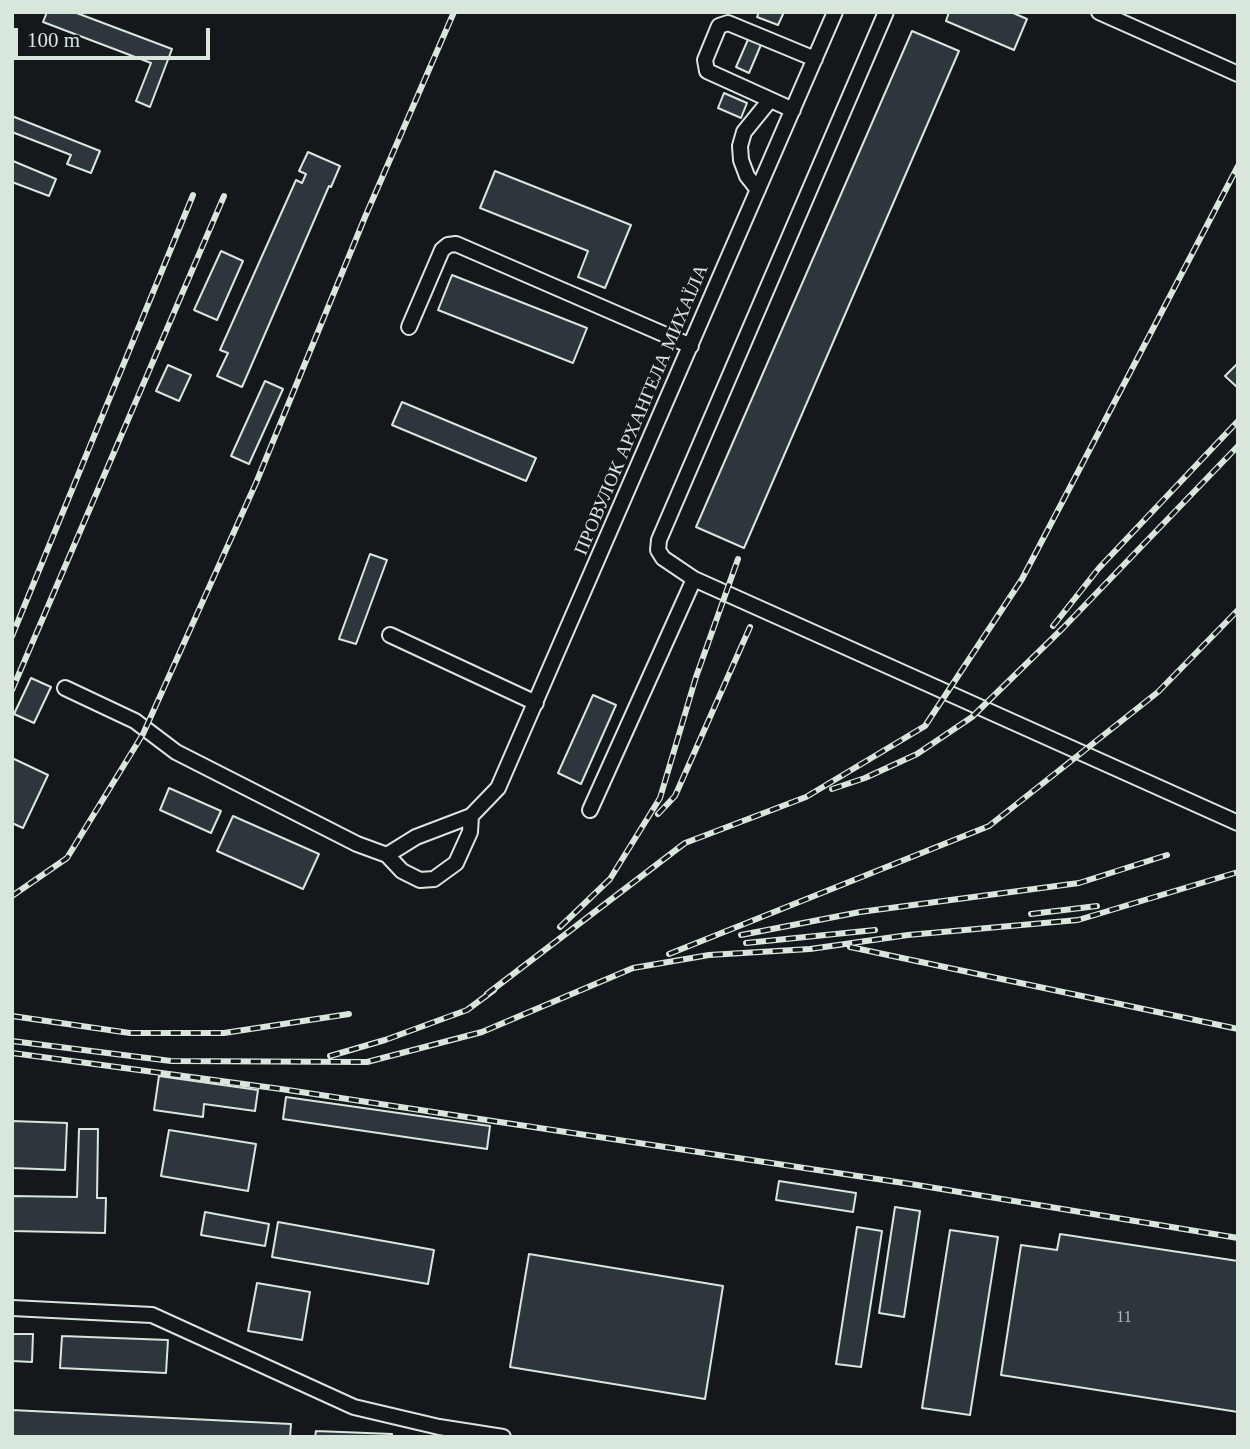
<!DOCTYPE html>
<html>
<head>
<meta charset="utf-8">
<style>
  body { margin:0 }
  #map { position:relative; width:1250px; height:1449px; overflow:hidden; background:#14181c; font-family:Georgia,serif }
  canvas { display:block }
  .frame { position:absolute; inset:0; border:14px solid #d8e6dc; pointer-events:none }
  .scale { position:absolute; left:14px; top:28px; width:196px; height:32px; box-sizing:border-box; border:4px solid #d8e6dc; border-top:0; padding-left:9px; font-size:21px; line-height:24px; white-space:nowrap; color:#d8e6dc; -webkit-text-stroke:5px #14181c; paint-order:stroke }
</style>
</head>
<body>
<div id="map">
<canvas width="1250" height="1449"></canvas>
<div class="frame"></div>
<div class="scale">100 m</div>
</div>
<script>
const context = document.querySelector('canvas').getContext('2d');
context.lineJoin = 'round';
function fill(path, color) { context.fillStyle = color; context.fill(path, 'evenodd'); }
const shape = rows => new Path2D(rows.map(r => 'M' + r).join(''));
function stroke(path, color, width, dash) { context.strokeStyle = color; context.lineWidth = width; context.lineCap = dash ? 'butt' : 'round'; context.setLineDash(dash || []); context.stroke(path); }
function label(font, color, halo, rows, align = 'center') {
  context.font = font + ' Georgia,serif'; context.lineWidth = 5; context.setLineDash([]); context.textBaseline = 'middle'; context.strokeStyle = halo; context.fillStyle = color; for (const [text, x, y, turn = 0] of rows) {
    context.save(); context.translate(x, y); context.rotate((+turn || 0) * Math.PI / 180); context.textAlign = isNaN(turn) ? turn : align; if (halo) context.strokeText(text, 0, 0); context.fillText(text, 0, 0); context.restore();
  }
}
const building = shape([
  [47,12,74,12,172,49,150,107,136,101,151,63,43,22,47,12],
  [759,12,784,12,778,25,757,17,759,12],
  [949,12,1011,12,1027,19,1014,50,946,21,949,12],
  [912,31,959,51,744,548,696,527,912,31],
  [750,35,763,40,749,73,736,67,750,35],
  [724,93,747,103,741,118,718,108,724,93],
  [12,116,100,151,91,173,67,164,71,155,12,132,12,116],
  [308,152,340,166,331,187,329,186,242,387,217,376,228,353,220,350,296,180,302,183,306,174,299,171,308,152],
  [13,161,56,179,49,196,12,182,13,161],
  [495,171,631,225,605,288,578,277,588,251,480,208,495,171],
  [221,251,243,261,217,320,194,310,221,251],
  [452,275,587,328,573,363,438,310,452,275],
  [1238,363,1238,388,1225,376,1238,363],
  [168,365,191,375,179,401,156,391,168,365],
  [265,381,283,389,249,464,231,456,265,381],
  [402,402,536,458,526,481,392,425,402,402],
  [370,554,387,560,356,644,339,639,370,554],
  [31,678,51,687,34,723,14,714,31,678],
  [593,695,616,705,581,784,558,773,593,695],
  [12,758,48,775,23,828,12,823,12,758],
  [169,788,221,811,211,833,160,810,169,788],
  [233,816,319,854,303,889,217,851,233,816],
  [159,1076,258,1090,255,1111,204,1104,203,1117,154,1110,159,1076],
  [286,1097,490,1126,487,1149,283,1119,286,1097],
  [12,1121,67,1123,65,1170,12,1168,12,1121],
  [79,1129,98,1129,97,1198,106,1198,105,1233,12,1231,12,1196,77,1197,79,1129],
  [169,1130,256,1144,248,1191,161,1176,169,1130],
  [779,1181,856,1193,853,1212,776,1200,779,1181],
  [895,1207,920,1211,904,1317,879,1313,895,1207],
  [205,1212,269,1224,265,1246,201,1235,205,1212],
  [278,1222,434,1250,428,1284,272,1257,278,1222],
  [857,1227,882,1231,861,1367,836,1364,857,1227],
  [950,1230,998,1237,970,1415,922,1408,950,1230],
  [1060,1234,1238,1261,1238,1412,1001,1375,1021,1245,1057,1250,1060,1234],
  [529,1254,723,1286,705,1399,510,1367,529,1254],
  [257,1283,310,1292,302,1340,248,1331,257,1283],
  [12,1334,33,1334,32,1362,12,1361,12,1334],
  [62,1336,168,1340,166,1373,60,1368,62,1336],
  [12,1410,291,1424,290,1437,12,1437,12,1410],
  [316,1431,392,1434,392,1437,315,1437,316,1431]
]);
fill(building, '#2c363c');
stroke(building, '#d8e6dc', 2);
const minor = shape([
  [886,12,659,540,658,550,663,558,694,579,1238,823],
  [1099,12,1238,74],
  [793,110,707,71,705,60,719,26,728,23,815,59],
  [758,190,747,176,741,160,740,146,744,132,770,100],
  [409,327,442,250,448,245,456,244,691,346],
  [390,635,536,703],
  [65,688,135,721,176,752,357,844,387,855],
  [590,810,694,579],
  [471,816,470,832,456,863,434,879,420,880,402,871,387,855,416,837,471,816,498,788,835,12],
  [12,1308,152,1315,354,1407,439,1427,503,1437]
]);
stroke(minor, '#d8e6dc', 18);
stroke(minor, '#14181c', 14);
const rail = shape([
  [1053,626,1099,568,1238,421],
  [12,636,193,195],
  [12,690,224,196],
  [832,789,865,778,917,754,972,717,1063,628,1238,446],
  [658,814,675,796,750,627],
  [12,896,67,858,143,734,256,483,365,217,454,12],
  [1031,914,1097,906],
  [560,927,610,879,660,798,696,677,738,559],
  [741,935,860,912,1079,883,1167,855],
  [746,943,875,930],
  [850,947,1238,1029],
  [669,954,989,826,1158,692,1238,610],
  [487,994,685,843,806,797,925,726,1022,579,1238,166],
  [12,1016,130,1033,224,1033,349,1014],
  [12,1041,171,1061,367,1062,482,1032,633,968,709,955,810,949,908,935,1078,920,1238,872],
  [12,1053,281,1089,917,1185,1238,1238],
  [330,1056,385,1040,467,1010,494,990]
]);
stroke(rail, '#d8e6dc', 6);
stroke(rail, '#14181c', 3.5, [10]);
label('16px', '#adbab4', null, [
  ["11",1124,1318]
]);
label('19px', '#d8e6dc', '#14181c', [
  ["ПРОВУЛОК АРХАНГЕЛА МИХАЇЛА",642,410,-67]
]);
</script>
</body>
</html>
